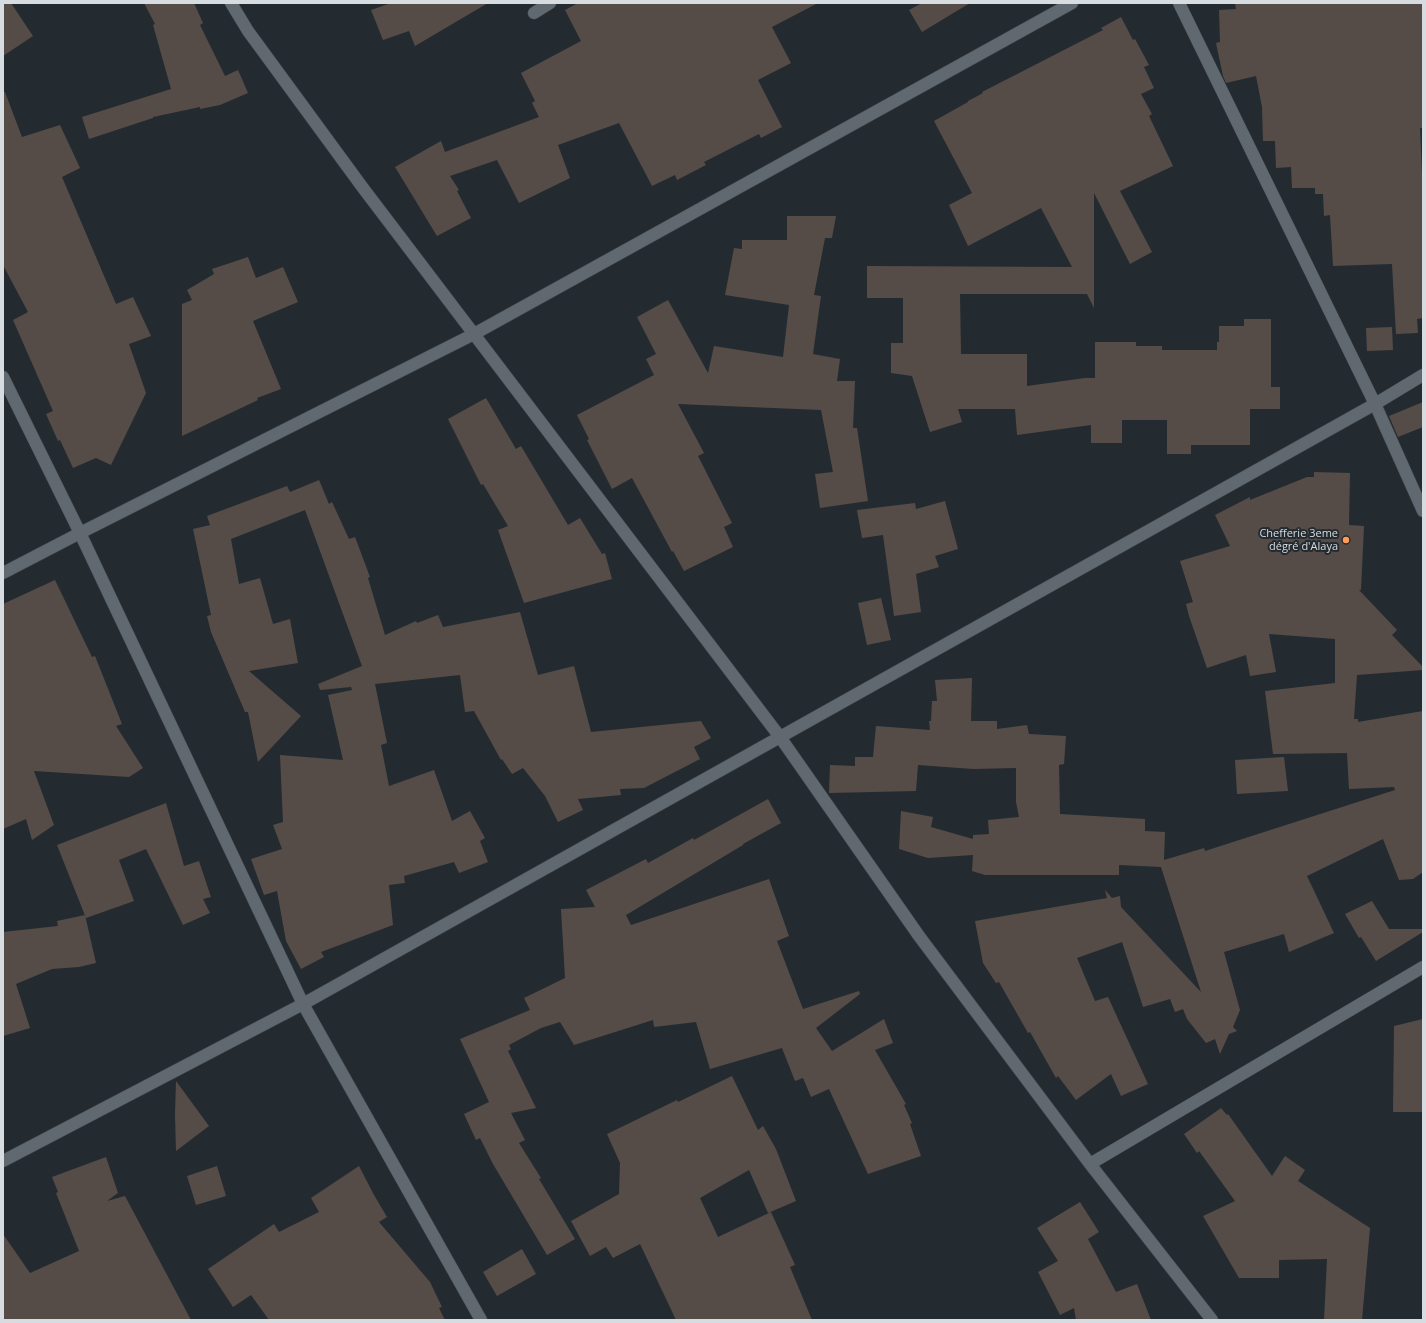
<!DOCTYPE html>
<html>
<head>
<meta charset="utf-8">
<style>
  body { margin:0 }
  #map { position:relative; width:1426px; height:1323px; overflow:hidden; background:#232b31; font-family:"Open Sans",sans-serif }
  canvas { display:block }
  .frame { position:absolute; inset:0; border:4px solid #d7dce0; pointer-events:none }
</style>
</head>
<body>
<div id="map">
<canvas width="1426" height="1323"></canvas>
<div class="frame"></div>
</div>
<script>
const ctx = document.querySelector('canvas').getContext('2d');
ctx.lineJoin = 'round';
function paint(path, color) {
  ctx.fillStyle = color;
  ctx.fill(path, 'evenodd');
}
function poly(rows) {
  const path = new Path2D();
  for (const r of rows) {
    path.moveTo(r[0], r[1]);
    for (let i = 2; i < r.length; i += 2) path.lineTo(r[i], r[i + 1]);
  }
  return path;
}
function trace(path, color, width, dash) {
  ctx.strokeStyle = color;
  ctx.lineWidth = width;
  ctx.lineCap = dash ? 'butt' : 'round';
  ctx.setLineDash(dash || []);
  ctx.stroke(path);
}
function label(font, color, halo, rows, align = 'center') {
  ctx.font = font + ' "Open Sans",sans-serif';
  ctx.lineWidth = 4;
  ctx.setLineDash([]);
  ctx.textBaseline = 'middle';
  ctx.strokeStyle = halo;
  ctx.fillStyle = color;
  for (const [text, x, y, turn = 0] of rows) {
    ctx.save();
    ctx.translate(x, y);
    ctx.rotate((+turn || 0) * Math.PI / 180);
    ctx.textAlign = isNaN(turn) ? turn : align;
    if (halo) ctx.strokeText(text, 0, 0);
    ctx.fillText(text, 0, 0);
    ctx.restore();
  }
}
const building = poly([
  [3,3,11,3,33,36,3,56],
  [144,3,194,3,203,23,200,25,225,76,238,70,248,93,220,105,200,109,200,107,153,117,153,118,89,139,82,117,171,89,153,25,155,24],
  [391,3,488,3,415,46,409,31,383,40,371,10],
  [578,3,818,3,772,27,791,63,758,80,782,127,761,138,759,134,704,162,706,165,677,180,675,175,652,186,619,123,558,145,570,178,519,203,497,160,450,176,459,190,457,191,471,218,437,236,395,167,441,141,445,152,539,117,532,103,535,101,521,73,581,41,565,10],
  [922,3,970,3,922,32,909,10],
  [1235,3,1423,3,1423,128,1420,128,1422,174,1423,174,1423,318,1417,319,1418,333,1396,334,1392,264,1333,266,1330,215,1324,216,1323,194,1315,194,1315,188,1292,188,1291,167,1276,168,1275,141,1263,141,1262,107,1256,76,1226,83,1223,76,1216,43,1220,42,1219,10,1236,9],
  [1121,17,1133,40,1135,39,1149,65,1144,67,1154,88,1141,94,1152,114,1149,116,1173,166,1120,191,1152,252,1130,264,1094,193,1094,308,1087,294,960,294,961,354,1027,354,1027,386,1085,378,1095,378,1095,342,1136,342,1136,346,1162,346,1162,350,1217,350,1217,342,1219,342,1219,326,1244,326,1244,319,1271,319,1271,387,1280,387,1280,409,1250,409,1250,445,1191,445,1191,454,1167,454,1167,420,1122,420,1122,443,1091,443,1091,425,1017,435,1015,409,958,409,962,422,930,432,912,376,891,373,891,343,903,343,903,298,867,298,867,266,1072,267,1041,208,968,246,949,205,972,193,934,121,968,102,968,101,983,93,982,92,1103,30,1101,28],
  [3,92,5,92,22,137,60,125,80,168,62,177,116,304,133,297,151,336,129,344,146,393,111,465,96,458,73,468,60,440,58,441,46,414,53,411,13,320,28,312,3,265],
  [787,216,836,216,832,238,825,238,814,295,821,296,813,354,840,359,837,381,855,381,853,428,857,428,868,501,820,508,815,474,833,472,821,410,678,404,704,453,698,456,732,523,724,527,733,547,684,571,673,551,672,552,632,478,612,489,587,440,589,439,577,415,654,375,646,359,656,354,637,317,668,300,708,373,714,346,783,357,789,305,725,295,734,248,742,249,742,240,787,240],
  [248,257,256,278,283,267,298,302,253,321,281,389,257,398,258,400,182,436,182,304,192,300,187,290,214,274,212,269],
  [1392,327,1393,350,1367,351,1366,328],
  [486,398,516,449,521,446,568,525,580,518,602,554,605,553,612,579,524,603,498,530,508,526,483,484,481,485,448,419],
  [1423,402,1423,427,1398,437,1389,416],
  [1314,472,1350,473,1349,525,1364,526,1361,590,1359,590,1397,630,1392,635,1423,667,1423,670,1357,675,1354,719,1358,719,1358,722,1423,711,1423,872,1413,879,1399,880,1383,839,1307,876,1334,933,1289,952,1284,934,1224,952,1240,1010,1233,1027,1237,1031,1229,1034,1220,1054,1215,1039,1206,1043,1187,1019,1183,1009,1175,1012,1170,999,1143,1007,1122,942,1077,958,1095,1001,1108,997,1148,1084,1121,1096,1111,1074,1076,1100,1058,1076,1056,1078,1030,1032,1028,1033,999,982,996,983,983,963,975,921,1107,898,1105,890,1112,898,1120,896,1121,907,1201,992,1161,867,1119,865,1119,875,985,875,972,871,973,855,928,858,899,849,901,811,933,817,931,827,973,839,973,835,989,834,988,820,1019,817,1016,802,1016,768,973,769,918,765,916,791,829,793,830,765,855,766,855,757,873,757,876,726,930,730,929,721,931,721,932,701,937,701,935,680,972,678,971,721,997,721,997,729,1027,725,1029,734,1066,736,1064,764,1059,765,1060,814,1145,819,1145,831,1165,832,1164,860,1204,848,1205,851,1395,790,1394,787,1349,789,1347,753,1273,754,1265,691,1335,683,1335,639,1269,634,1276,672,1250,676,1246,655,1207,668,1189,616,1186,604,1193,602,1180,561,1230,546,1215,515,1250,497,1250,500,1307,477,1314,477],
  [319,480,329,504,332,502,349,539,355,537,370,577,368,578,385,635,416,621,417,623,438,615,443,627,520,612,538,675,574,666,591,732,701,721,711,738,694,747,700,759,644,788,620,789,621,795,578,799,583,810,558,822,545,796,523,768,512,774,502,759,501,760,474,711,465,712,460,675,375,684,387,743,381,745,389,786,434,770,452,821,470,811,485,838,480,841,488,862,459,873,454,862,404,876,405,883,389,885,393,925,321,952,324,957,301,969,286,941,277,891,264,895,251,859,282,849,273,825,283,822,280,755,343,760,328,695,352,690,351,687,320,690,318,684,362,666,305,510,231,539,239,584,260,578,273,624,290,619,298,663,249,671,301,716,258,762,248,712,245,712,211,632,207,616,211,615,193,529,210,525,207,516,287,486,290,492],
  [945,501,958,549,935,556,939,567,916,574,921,612,894,616,883,535,862,538,857,510,915,503,916,509],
  [55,580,92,657,95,656,122,724,116,726,143,768,129,777,34,771,54,825,32,840,26,819,3,829,3,604],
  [881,598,891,640,867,645,858,603],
  [1284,757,1288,791,1237,794,1235,760],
  [768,799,781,823,743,844,743,845,626,915,631,925,769,879,789,936,777,941,803,1009,859,991,860,994,816,1028,832,1051,884,1019,893,1043,875,1050,906,1104,904,1105,912,1123,910,1124,921,1156,868,1174,829,1089,811,1097,803,1078,795,1081,782,1048,710,1069,696,1022,654,1027,653,1020,574,1045,560,1022,541,1028,509,1045,511,1049,508,1051,536,1108,511,1113,525,1140,519,1143,541,1178,539,1179,575,1239,547,1255,493,1164,480,1138,476,1140,464,1114,489,1102,460,1039,530,1010,524,998,565,978,561,909,595,907,586,890,646,859,648,863,693,838,694,840],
  [166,803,184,866,199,861,211,897,203,899,210,913,183,925,146,849,119,860,134,901,86,918,57,845],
  [1372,901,1389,929,1423,929,1423,932,1376,961,1361,937,1359,938,1345,914],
  [85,915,96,963,79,967,52,969,16,984,30,1028,3,1036,3,932,58,926,57,921],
  [1423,1019,1423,1112,1393,1112,1394,1026],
  [732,1076,758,1130,763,1126,776,1149,796,1201,768,1213,749,1170,700,1198,718,1237,771,1212,795,1265,790,1267,812,1320,676,1320,640,1244,613,1258,606,1247,590,1256,571,1221,619,1194,620,1163,607,1134,677,1100,678,1102],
  [176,1081,209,1126,176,1151,175,1115],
  [1221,1108,1227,1115,1228,1114,1272,1176,1285,1156,1305,1170,1298,1181,1370,1228,1362,1320,1324,1320,1327,1259,1279,1260,1279,1278,1239,1278,1203,1216,1235,1201,1199,1151,1197,1153,1184,1134],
  [106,1157,118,1193,107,1201,125,1196,191,1320,3,1320,3,1234,30,1273,79,1251,56,1193,58,1192,52,1177],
  [217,1166,226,1196,196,1205,187,1176],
  [359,1166,374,1195,387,1217,379,1222,430,1282,442,1307,439,1308,445,1320,269,1320,251,1295,233,1307,208,1269,274,1224,279,1232,319,1212,311,1198],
  [1080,1202,1099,1232,1088,1239,1116,1292,1137,1284,1151,1320,1076,1320,1074,1308,1060,1315,1038,1272,1058,1261,1037,1228],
  [522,1249,536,1274,497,1296,483,1272]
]);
const minor = poly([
  [231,3,248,31,363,188,780,737,919,936,1090,1164,1212,1320],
  [1179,3,1375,404,1423,511],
  [534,13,550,3],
  [3,377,80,533,303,1004,481,1320],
  [3,573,80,533,474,334,1072,3],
  [3,1161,303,1004,1375,404,1423,375],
  [1090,1164,1423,967]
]);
const markers = [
  [1346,540,4,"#fe9c58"]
];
const poiNames = [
  ["Chefferie 3eme",1338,534],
  ["dégré d'Alaya",1338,547]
];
paint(building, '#564c47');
trace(minor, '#41484d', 13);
trace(minor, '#606970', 12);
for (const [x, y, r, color] of markers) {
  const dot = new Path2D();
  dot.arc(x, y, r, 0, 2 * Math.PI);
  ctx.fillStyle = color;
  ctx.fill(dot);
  trace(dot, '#232b31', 1.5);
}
label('11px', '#d7dce0', '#232b31', poiNames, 'right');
</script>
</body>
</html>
